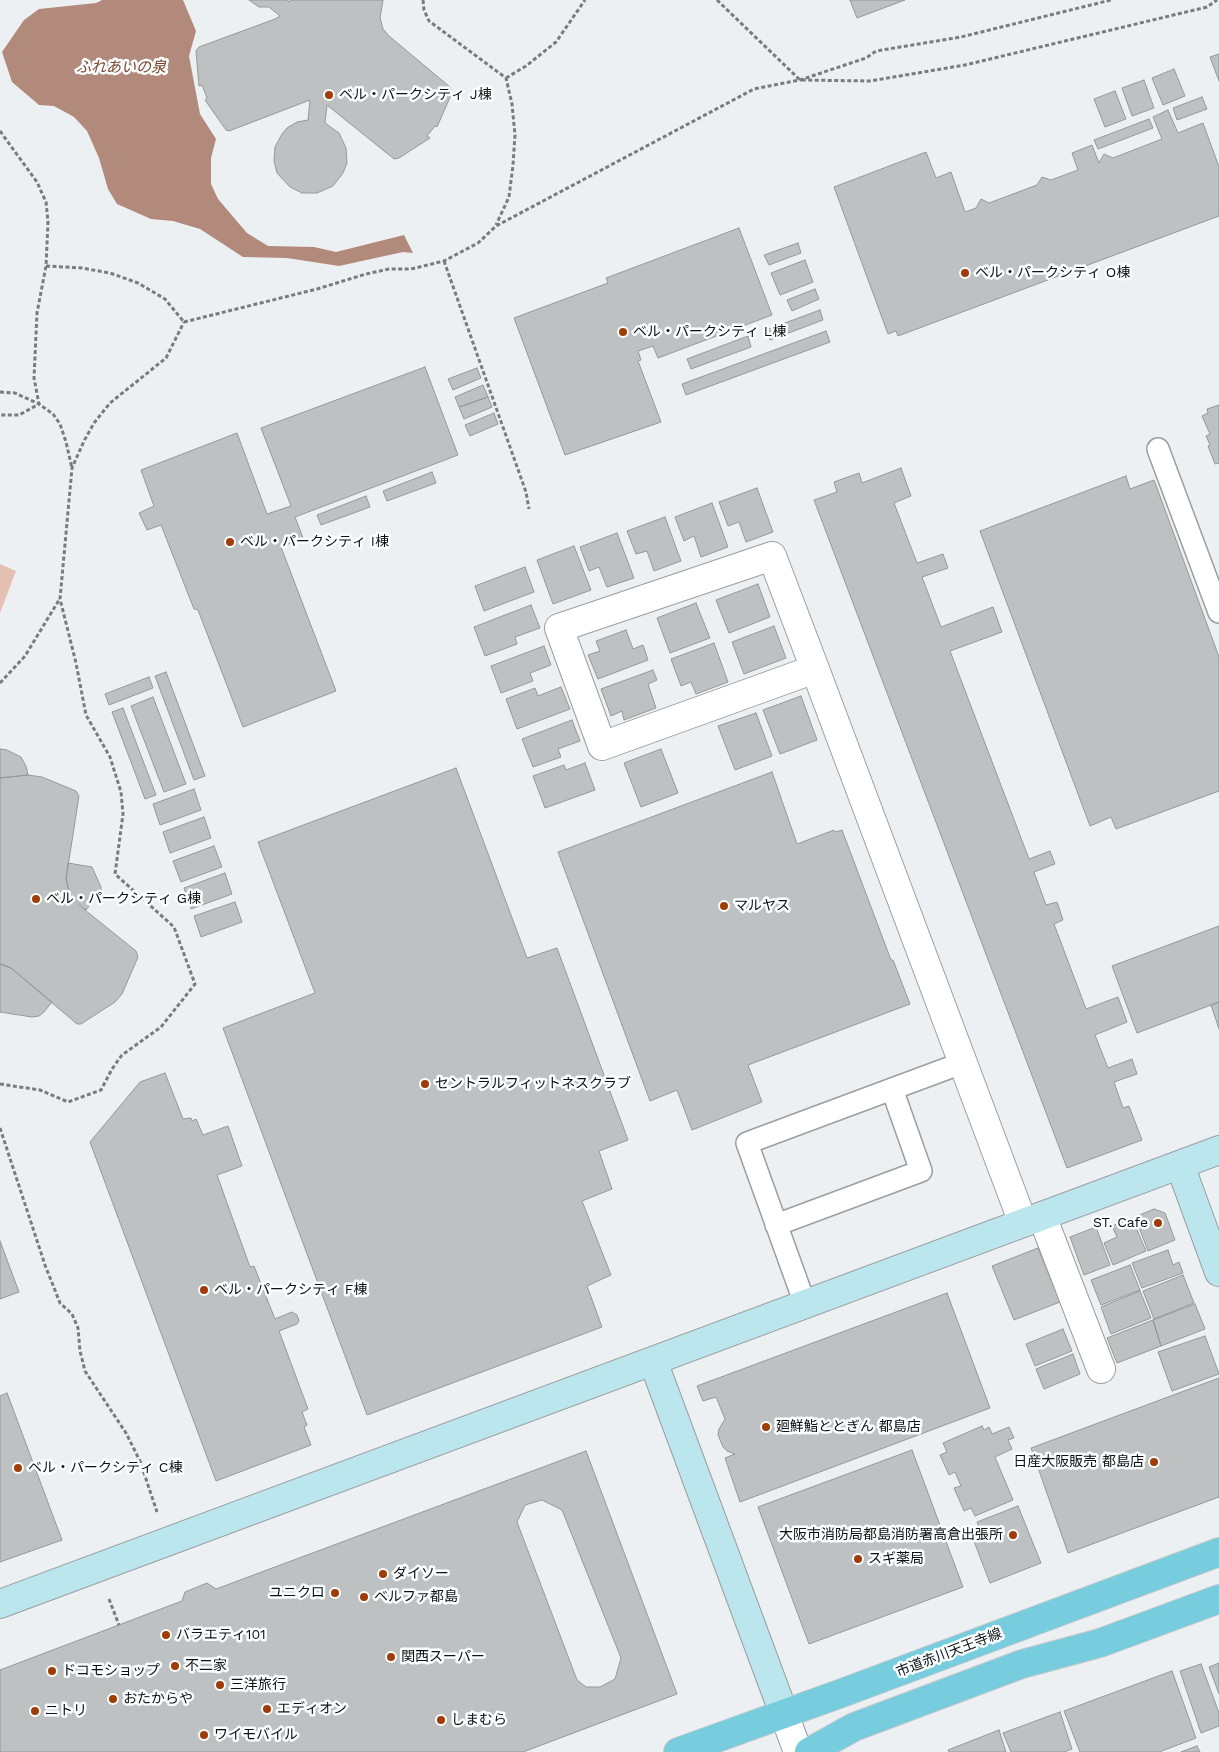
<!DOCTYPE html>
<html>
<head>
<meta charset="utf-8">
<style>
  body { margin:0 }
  canvas { display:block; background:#edf0f2 }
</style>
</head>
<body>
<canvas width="1219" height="1752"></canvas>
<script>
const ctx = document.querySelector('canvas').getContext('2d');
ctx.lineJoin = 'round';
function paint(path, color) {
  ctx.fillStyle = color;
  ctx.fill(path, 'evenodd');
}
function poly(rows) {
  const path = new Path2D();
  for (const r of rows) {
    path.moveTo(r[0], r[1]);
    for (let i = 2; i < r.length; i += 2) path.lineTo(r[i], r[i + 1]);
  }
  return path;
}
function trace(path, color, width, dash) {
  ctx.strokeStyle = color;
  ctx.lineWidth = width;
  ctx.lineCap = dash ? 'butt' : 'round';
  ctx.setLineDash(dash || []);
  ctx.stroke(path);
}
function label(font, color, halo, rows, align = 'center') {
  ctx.font = font + ' "Work Sans","Noto Sans JP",sans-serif';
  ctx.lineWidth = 5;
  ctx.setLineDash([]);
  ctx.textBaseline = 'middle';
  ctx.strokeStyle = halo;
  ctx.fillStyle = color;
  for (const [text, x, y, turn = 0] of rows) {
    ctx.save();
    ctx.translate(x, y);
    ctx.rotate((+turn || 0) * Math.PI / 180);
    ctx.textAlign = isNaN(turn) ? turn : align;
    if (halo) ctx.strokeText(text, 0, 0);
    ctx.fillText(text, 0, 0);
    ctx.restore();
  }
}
const green = poly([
  [0,564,16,571,0,613]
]);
const water = poly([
  [102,0,183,0,196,31,189,56,200,114,216,139,211,158,211,184,218,199,247,233,268,246,314,247,336,252,404,235,413,253,403,252,339,266,287,258,243,257,200,229,173,221,151,219,117,204,108,189,99,158,87,131,74,117,54,106,39,105,12,82,2,52,24,20,39,9,96,3]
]);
const building = poly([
  [249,0,287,0,289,2,290,0,383,0,380,18,383,29,389,36,450,87,452,93,437,127,435,126,427,136,430,138,399,158,394,159,327,105,325,123,339,133,346,148,347,163,343,173,333,186,317,193,302,193,290,187,277,173,274,161,275,147,282,134,287,128,297,122,308,120,310,100,229,131,226,130,205,100,207,98,202,85,199,86,196,51,199,47,275,19,280,16,269,7,259,7,249,0],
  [850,0,905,0,857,18,850,0],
  [1219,54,1219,81,1210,57,1219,54],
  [1174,69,1185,96,1163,105,1152,78,1174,69],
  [1144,80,1154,108,1132,116,1122,88,1144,80],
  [1115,91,1126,119,1105,127,1094,99,1115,91],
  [1202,97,1207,109,1177,120,1173,108,1202,97],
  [1168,110,1178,133,1203,123,1219,167,1219,216,898,336,896,331,888,334,834,187,926,152,936,178,951,172,965,212,976,208,981,199,989,203,1037,185,1042,177,1051,180,1078,170,1072,153,1092,145,1099,163,1104,154,1113,158,1162,139,1153,117,1168,110],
  [1149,119,1153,128,1098,149,1094,140,1149,119],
  [739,228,772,315,658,358,653,346,638,351,641,360,638,361,661,422,565,455,514,318,608,283,606,278,739,228],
  [798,243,801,253,769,265,764,255,798,243],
  [805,260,813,282,780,295,771,273,805,260],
  [815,289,819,299,792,311,787,300,815,289],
  [820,310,823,320,770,340,766,330,820,310],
  [826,331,830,342,686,395,682,384,826,331],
  [748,336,751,347,691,369,687,359,748,336],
  [425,367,458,455,295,517,303,538,281,547,336,691,243,727,198,610,194,609,161,525,147,530,139,513,154,506,141,470,237,433,267,514,291,506,261,428,425,367],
  [477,368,481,378,453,390,448,379,477,368],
  [483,385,488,397,459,407,455,397,483,385],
  [488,397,492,407,464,419,459,407,488,397],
  [1219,405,1219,463,1215,464,1208,446,1210,445,1206,436,1210,434,1202,416,1208,413,1207,409,1219,405],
  [494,413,498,424,470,436,465,425,494,413],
  [901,468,911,496,894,503,917,563,943,554,948,568,922,577,941,627,993,607,1002,632,950,651,1029,859,1050,851,1055,864,1034,872,1046,905,1057,902,1063,920,1054,924,1086,1009,1118,997,1127,1022,1095,1035,1108,1068,1132,1059,1137,1074,1114,1082,1123,1108,1129,1106,1142,1140,1067,1168,814,500,837,492,834,482,859,473,862,483,901,468],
  [432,472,436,483,387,501,383,491,432,472],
  [1126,476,1130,489,1154,480,1219,657,1219,791,1116,829,1111,817,1090,826,980,531,1126,476],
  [757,488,773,532,746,542,739,522,728,526,719,502,757,488],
  [366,496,370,507,321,525,317,515,366,496],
  [712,503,728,547,701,557,694,536,684,541,675,517,712,503],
  [665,517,681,561,654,571,647,551,636,554,627,531,665,517],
  [617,533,634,578,607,587,599,567,589,571,580,547,617,533],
  [574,546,591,590,553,604,537,560,574,546],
  [525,567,534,592,484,611,475,586,525,567],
  [758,584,770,617,729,633,716,600,758,584],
  [696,603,710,638,670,653,657,618,696,603],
  [531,605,540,628,515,637,517,644,485,656,474,627,531,605],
  [774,626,786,658,744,674,732,642,774,626],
  [626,630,633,649,643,645,648,660,598,679,588,655,600,651,596,641,626,630],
  [714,643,728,682,696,694,691,682,681,686,671,659,714,643],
  [544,646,551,665,530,673,533,681,501,693,491,666,544,646],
  [653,670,657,680,648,684,656,708,624,720,622,711,611,716,601,689,653,670],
  [166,672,205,776,194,780,155,676,166,672],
  [149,677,153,688,109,705,105,694,149,677],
  [561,687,570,709,517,729,506,699,535,688,538,696,561,687],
  [801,696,817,740,780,754,763,710,801,696],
  [153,697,186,784,164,792,131,706,153,697],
  [123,708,156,795,145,799,112,712,123,708],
  [756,713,772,756,735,770,718,726,756,713],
  [572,720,580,741,558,749,561,757,533,767,522,739,572,720],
  [0,749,7,750,21,757,26,766,28,775,0,778,0,749],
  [661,749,678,793,641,807,624,763,661,749],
  [585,763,595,790,545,808,533,776,564,765,566,770,585,763],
  [456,768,527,958,557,948,628,1140,599,1151,612,1189,582,1201,611,1275,587,1286,602,1327,367,1415,223,1028,315,993,258,842,456,768],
  [772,772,797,844,834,830,835,832,842,830,891,960,893,960,910,1004,748,1065,762,1102,692,1130,677,1090,650,1101,558,852,772,772],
  [28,775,42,777,76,791,79,796,66,879,70,895,75,902,136,951,138,957,122,994,115,1002,81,1024,77,1024,11,968,0,964,0,778,28,775],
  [194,789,201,810,160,825,153,804,194,789],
  [204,817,211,838,170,853,163,832,204,817],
  [214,846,222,867,181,882,173,861,214,846],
  [68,863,92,867,101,887,101,891,86,910,70,895,66,879,68,863],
  [225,873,232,894,191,909,184,888,225,873],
  [235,902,242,922,201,937,194,916,235,902],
  [1219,926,1219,1002,1137,1033,1112,966,1219,926],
  [0,964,11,968,52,1002,44,1012,39,1016,32,1017,0,1012,0,964],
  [1219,1002,1219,1029,1211,1005,1219,1002],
  [165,1073,183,1119,191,1118,192,1121,196,1119,203,1135,228,1126,242,1166,217,1175,250,1267,254,1266,275,1319,292,1312,297,1315,299,1321,297,1324,279,1331,308,1409,302,1412,307,1425,304,1427,311,1445,216,1481,90,1142,140,1082,165,1073],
  [1154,1209,1165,1213,1175,1240,1148,1251,1135,1217,1154,1209],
  [1132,1218,1146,1251,1113,1265,1104,1243,1117,1237,1112,1226,1132,1218],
  [1096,1227,1110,1265,1084,1275,1070,1237,1096,1227],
  [0,1241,19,1292,0,1299,0,1241],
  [1038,1248,1060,1302,1014,1320,992,1266,1038,1248],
  [1168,1250,1173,1265,1179,1262,1183,1273,1142,1288,1132,1263,1168,1250],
  [1130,1265,1140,1290,1101,1305,1091,1280,1130,1265],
  [1183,1275,1194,1303,1154,1319,1143,1291,1183,1275],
  [1140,1291,1151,1318,1111,1334,1101,1307,1140,1291],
  [947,1293,990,1408,740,1502,725,1458,735,1454,727,1451,723,1447,718,1435,719,1429,725,1419,716,1397,703,1401,697,1386,947,1293],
  [1195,1304,1205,1329,1161,1346,1153,1320,1195,1304],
  [1153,1320,1161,1346,1117,1363,1107,1338,1153,1320],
  [1063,1329,1072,1351,1035,1366,1026,1344,1063,1329],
  [1205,1336,1219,1374,1172,1391,1158,1352,1205,1336],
  [1073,1354,1080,1374,1044,1389,1036,1369,1073,1354],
  [1219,1378,1219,1497,1068,1553,1031,1448,1219,1378],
  [7,1393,62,1540,0,1562,0,1396,7,1393],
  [982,1426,984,1430,989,1427,992,1434,1009,1427,1014,1438,1008,1440,1012,1449,995,1457,1013,1500,975,1516,971,1508,964,1511,954,1488,961,1486,955,1472,949,1475,940,1455,947,1452,943,1443,982,1426],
  [912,1450,963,1587,809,1644,758,1507,912,1450],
  [586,1451,677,1694,523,1752,0,1752,0,1670,182,1601,185,1592,207,1583,216,1589,586,1451],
  [542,1500,562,1510,621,1658,615,1679,600,1687,586,1687,577,1680,517,1522,525,1505,542,1500],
  [1018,1506,1041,1563,990,1583,970,1531,979,1527,977,1522,1018,1506],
  [1219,1663,1219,1694,1209,1667,1219,1663],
  [1201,1664,1219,1713,1219,1726,1201,1733,1180,1671,1201,1664],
  [1172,1671,1196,1738,1159,1752,1080,1752,1064,1711,1172,1671],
  [1060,1712,1072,1749,1064,1752,1011,1752,1003,1733,1060,1712],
  [999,1730,1006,1752,949,1752,948,1750,999,1730],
  [1197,1746,1200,1752,1181,1752,1197,1746]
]);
const path = poly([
  [423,0,424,10,429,21,506,78,512,104,515,135,513,165,509,197,496,225],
  [717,0,800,80,870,81,965,65,1207,7,1217,0],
  [506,78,526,66,556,42,585,0],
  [0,131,37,182,46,202,48,222,46,266,37,313,34,378,39,404,19,415,0,415],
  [444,261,526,492,529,509],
  [46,266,82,268,110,273,138,283,165,299,184,322],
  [184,322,317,289,366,274,389,269,411,269,444,261,478,243,496,226,754,89,800,80,866,58,876,51,961,37,1111,0],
  [0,392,15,393,39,404,53,414,60,424,66,442,72,468],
  [0,683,25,656,59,600],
  [0,1084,40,1090,68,1102,101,1090,112,1069,122,1055,161,1027,195,984,174,927,115,874,123,814,121,792,110,757,86,715,76,663,60,599,72,468,84,441,94,423,110,403,166,358,184,322],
  [0,1128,45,1265,60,1303,72,1314,78,1328,80,1351,85,1371,126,1433,140,1461,157,1512],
  [109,1599,119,1625]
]);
const lane = poly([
  [1158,449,1219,612],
  [776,1225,921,1171,892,1089],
  [805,1304,747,1143,962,1063]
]);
const street = poly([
  [815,669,602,746,559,628,772,556,815,669,1023,1223],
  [1042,1216,1101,1369],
  [784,1714,798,1752]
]);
const secondary = poly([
  [1180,1165,1219,1272],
  [653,1361,784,1714],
  [0,1604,1219,1150]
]);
const primary = poly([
  [678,1752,842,1693,1219,1552],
  [809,1752,854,1727,1022,1664,1100,1643,1219,1599]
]);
const markers = [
  [329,95,5,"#a03c05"],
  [965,273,5,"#a03c05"],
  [623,332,5,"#a03c05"],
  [230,542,5,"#a03c05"],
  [36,899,5,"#a03c05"],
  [724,906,5,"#a03c05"],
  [425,1084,5,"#a03c05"],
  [1158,1223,5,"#a03c05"],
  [204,1290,5,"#a03c05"],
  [766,1427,5,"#a03c05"],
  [1154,1462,5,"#a03c05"],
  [18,1468,5,"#a03c05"],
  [1013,1535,5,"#a03c05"],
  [858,1559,5,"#a03c05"],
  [383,1574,5,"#a03c05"],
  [335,1593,5,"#a03c05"],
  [364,1597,5,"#a03c05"],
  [166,1635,5,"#a03c05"],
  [391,1657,5,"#a03c05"],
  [175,1666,5,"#a03c05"],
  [52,1671,5,"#a03c05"],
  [220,1685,5,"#a03c05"],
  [113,1699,5,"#a03c05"],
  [267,1709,5,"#a03c05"],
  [35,1711,5,"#a03c05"],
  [441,1720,5,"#a03c05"],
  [204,1735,5,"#a03c05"]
];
const poiNames = [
  ["ベル・パークシティ J棟",339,95],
  ["ベル・パークシティ O棟",975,273],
  ["ベル・パークシティ L棟",633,332],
  ["ベル・パークシティ I棟",240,542],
  ["ベル・パークシティ G棟",46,899],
  ["マルヤス",734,906],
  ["セントラルフィットネスクラブ",435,1084],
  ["ST. Cafe",1148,1223,"right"],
  ["ベル・パークシティ F棟",214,1290],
  ["廻鮮鮨ととぎん 都島店",776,1427],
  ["日産大阪販売 都島店",1144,1462,"right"],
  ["ベル・パークシティ C棟",28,1468],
  ["大阪市消防局都島消防署高倉出張所",1003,1535,"right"],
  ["スギ薬局",868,1559],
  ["ダイソー",393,1574],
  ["ユニクロ",325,1593,"right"],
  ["ベルファ都島",374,1597],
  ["バラエティ101",176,1635],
  ["関西スーパー",401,1657],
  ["不二家",185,1666],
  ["ドコモショップ",62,1671],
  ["三洋旅行",230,1685],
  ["おたからや",123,1699],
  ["エディオン",277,1709],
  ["ニトリ",45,1711],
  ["しまむら",451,1720],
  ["ワイモバイル",214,1735]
];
const streetNames = [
  ["市道赤川天王寺線",949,1653,-21]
];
const waterNames = [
  ["ふれあいの泉",121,68]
];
paint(green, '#e4c0b2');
paint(water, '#b28a7b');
paint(building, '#bec1c2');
trace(building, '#949899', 1);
trace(lane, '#9b9e9f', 24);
trace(street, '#9b9e9f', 30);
trace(secondary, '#9b9e9f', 30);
trace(primary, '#cacaca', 30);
trace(path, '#797c7d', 3, [4, 2.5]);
trace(lane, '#fff', 21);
trace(street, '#fff', 28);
trace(secondary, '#bbe6ee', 28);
trace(primary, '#77cdde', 28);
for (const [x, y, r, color] of markers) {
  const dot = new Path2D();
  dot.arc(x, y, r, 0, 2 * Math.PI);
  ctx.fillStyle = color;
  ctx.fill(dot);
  trace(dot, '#fafeff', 2);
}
label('14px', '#0e1010', '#fafeff', poiNames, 'left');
label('14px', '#0e1010', '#fafeff', streetNames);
label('italic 15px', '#7a432d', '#fafeff', waterNames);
</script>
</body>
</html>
